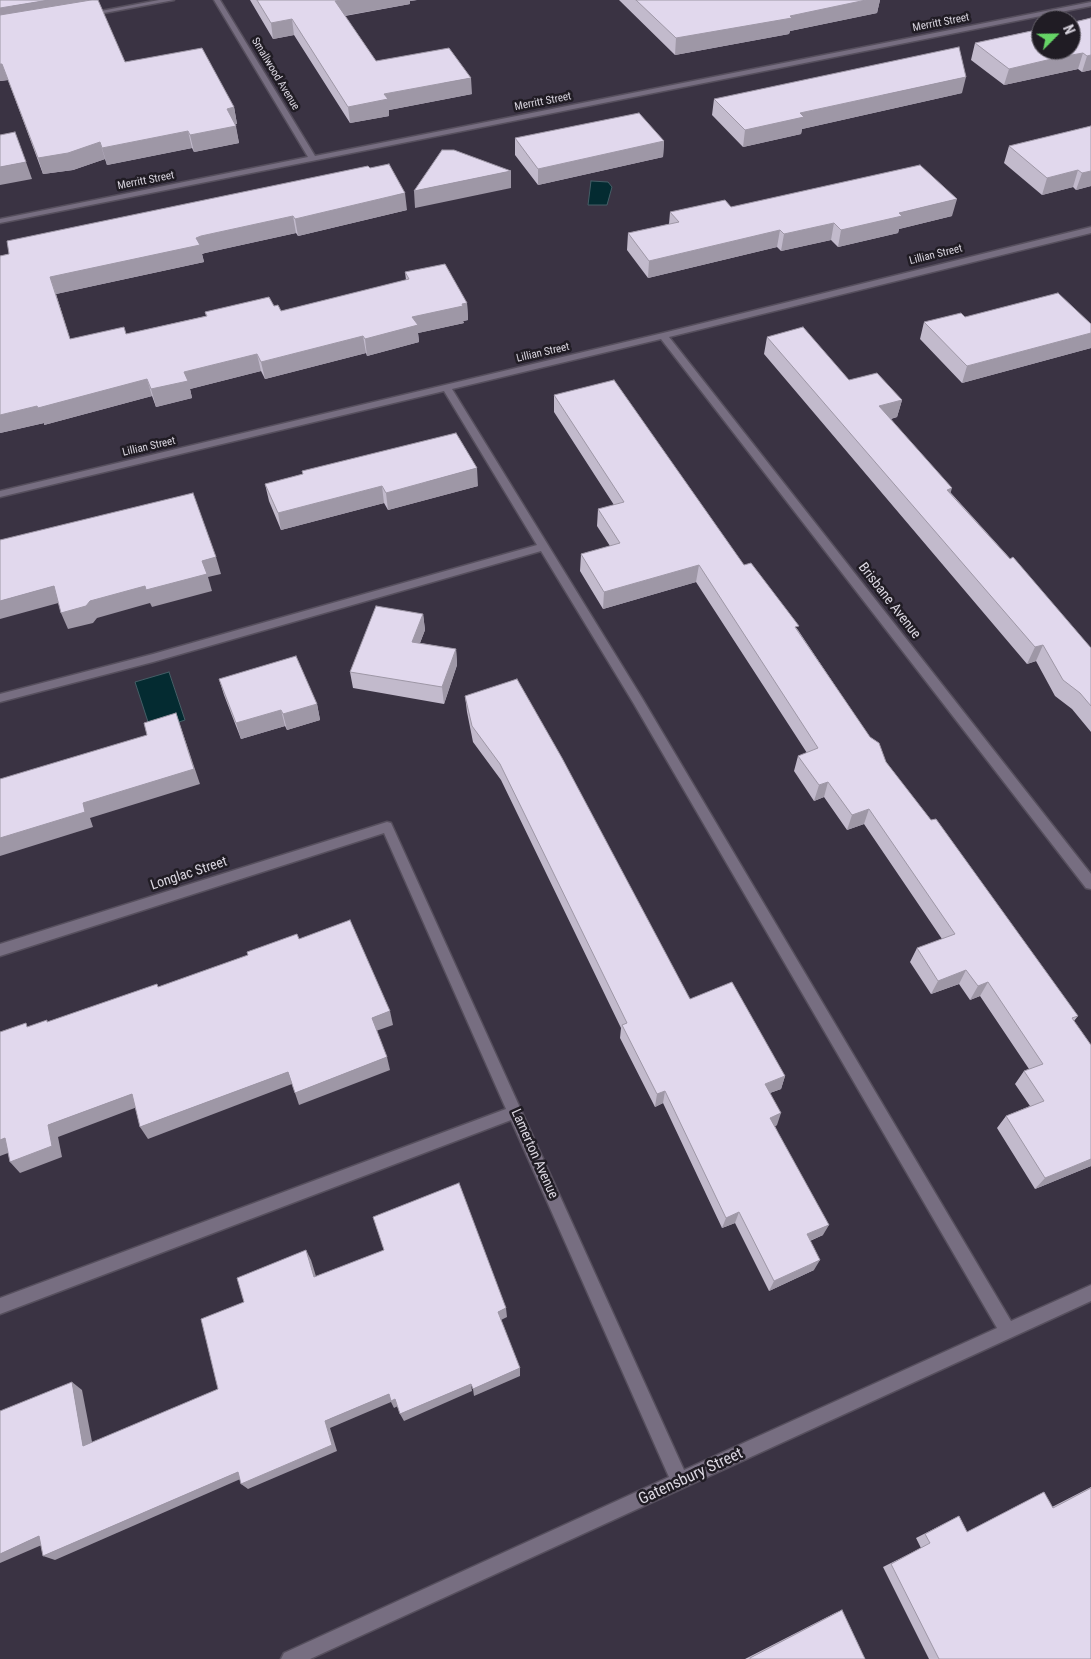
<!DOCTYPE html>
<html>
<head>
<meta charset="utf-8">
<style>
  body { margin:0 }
  #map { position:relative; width:1091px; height:1659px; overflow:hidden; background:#3a3343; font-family:"Roboto Condensed",sans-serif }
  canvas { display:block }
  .north { position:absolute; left:1031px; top:10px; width:50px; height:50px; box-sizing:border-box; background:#201c24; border:1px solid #6a666f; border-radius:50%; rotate:67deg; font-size:14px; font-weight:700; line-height:20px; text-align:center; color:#dad6e0 }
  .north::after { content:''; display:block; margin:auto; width:18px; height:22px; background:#66d466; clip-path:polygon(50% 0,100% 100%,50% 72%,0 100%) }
</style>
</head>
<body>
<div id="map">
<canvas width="1091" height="1659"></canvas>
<div class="north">N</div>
</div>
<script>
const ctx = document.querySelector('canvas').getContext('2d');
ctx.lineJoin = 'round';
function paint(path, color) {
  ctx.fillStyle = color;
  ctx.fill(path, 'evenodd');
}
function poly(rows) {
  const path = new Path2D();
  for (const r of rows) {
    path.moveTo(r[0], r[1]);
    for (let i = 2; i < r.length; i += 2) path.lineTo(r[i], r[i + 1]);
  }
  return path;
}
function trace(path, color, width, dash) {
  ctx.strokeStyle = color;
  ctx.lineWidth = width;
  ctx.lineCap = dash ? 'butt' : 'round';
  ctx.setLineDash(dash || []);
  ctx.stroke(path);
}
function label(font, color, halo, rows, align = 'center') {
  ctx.font = font + ' "Roboto Condensed",sans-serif';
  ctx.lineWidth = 5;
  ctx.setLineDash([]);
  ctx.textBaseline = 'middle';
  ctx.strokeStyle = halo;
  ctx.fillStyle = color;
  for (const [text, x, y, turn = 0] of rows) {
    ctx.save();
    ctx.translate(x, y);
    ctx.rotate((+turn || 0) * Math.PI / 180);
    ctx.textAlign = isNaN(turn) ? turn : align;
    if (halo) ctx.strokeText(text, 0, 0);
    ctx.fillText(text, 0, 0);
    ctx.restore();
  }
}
const water = poly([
  [591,181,608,182,612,187,607,205,588,205,591,181],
  [169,672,185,720,151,731,135,682,169,672]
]);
const minor = poly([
  [159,0,174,0,88,16,85,14,159,0],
  [214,0,220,0,315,156,1091,2,1091,6,0,223,0,219,308,157,214,0],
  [1091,227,1091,233,669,337,1091,874,1091,889,1086,888,661,339,452,389,642,698,1011,1321,1091,1285,1091,1301,310,1659,281,1659,284,1653,669,1477,511,1120,0,1314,0,1298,506,1109,384,833,0,956,0,944,387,822,391,823,684,1470,997,1328,634,704,541,551,153,662,0,702,0,694,153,654,537,545,444,391,0,497,0,491,663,333,1091,227]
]);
const wall = poly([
  [0,0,125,62,234,107,237,124,235,124,239,143,194,152,192,148,107,165,105,159,73,170,43,174,8,80,0,81],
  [250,0,417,0,410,1,410,4,345,16,376,61,472,94,389,110,389,116,350,123,294,35,273,39],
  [619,0,880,0,877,13,790,31,789,34,675,55],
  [1091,18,1091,70,1082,72,1078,69,1055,74,1004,85,971,60,975,43],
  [962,93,802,129,801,134,743,147,712,115,714,99],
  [1091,126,1091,186,1076,190,1073,187,1042,195,1004,163,1009,146],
  [515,138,664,141,663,157,538,185,515,155],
  [368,166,407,210,298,236,296,233,205,253,202,254,204,262,56,294,70,339,126,334,206,316,205,312,274,306,281,311,406,280,405,272,467,303,468,320,463,321,464,323,418,333,419,342,367,356,366,353,265,379,261,371,190,389,192,398,156,407,152,396,44,425,44,423,0,433,0,256],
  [731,207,952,216,899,229,898,233,838,247,831,240,781,251,777,247,648,278,627,250,628,233,669,224,670,212],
  [924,322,1091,333,1091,348,962,383,920,339],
  [767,337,849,380,902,400,897,417,891,419,951,493,1091,648,1091,732,1072,709,1055,696,1036,661,1027,664,764,354],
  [554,395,744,565,798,630,886,762,1078,1016,1074,1021,1091,1166,1035,1189,997,1128,1006,1116,1030,1106,1015,1084,1024,1071,1029,1069,980,996,970,1000,959,984,931,994,910,962,917,948,942,939,864,824,847,830,824,797,814,801,794,771,798,756,807,753,696,582,603,609,580,571,581,554,610,546,597,526,598,509,614,505,554,412],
  [302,471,478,486,388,510,384,503,281,530,269,501,265,484,303,474],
  [423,614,425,630,420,643,456,649,457,665,444,704,353,688,350,672],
  [219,679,317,704,320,720,287,730,285,726,241,739,224,695],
  [465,696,690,999,785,1076,781,1089,770,1093,777,1125,775,1126,823,1235,810,1241,814,1270,769,1291,735,1223,722,1228,663,1103,655,1107,620,1038,621,1028,501,780,473,742,467,712],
  [1091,1487,1091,1659,929,1659,883,1567,921,1548,916,1538,959,1516,967,1532,1044,1492,1052,1507],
  [842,1610,865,1659,745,1659,835,1613]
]);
const shadedWall = poly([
  [49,0,96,0,0,25,0,8],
  [341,0,417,0,410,1,410,4,337,17,335,1],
  [866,0,880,0,877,13,790,31,789,34,675,55,676,38],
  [292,19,294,35,273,39,271,23],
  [1083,53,1078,69,1055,74,1004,85,1009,69,1060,57],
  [1091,55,1091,70,1082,72,1087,56],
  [0,64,2,64,8,80,0,81],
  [966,77,962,93,802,129,801,134,743,147,745,130,800,113],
  [471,78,472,94,389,110,389,116,350,123,348,107,384,94],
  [234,107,237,124,230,125,227,109],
  [236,126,239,143,194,152,190,135],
  [188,131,192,148,107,165,102,148],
  [664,141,663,157,538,185,538,169],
  [100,142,105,159,73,170,43,174,38,158],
  [26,162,32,179,0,185,0,167],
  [1078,170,1073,187,1042,195,1047,178],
  [511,171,511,188,415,208,414,191],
  [1091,171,1091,186,1076,190,1082,173],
  [405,193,407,210,298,236,295,219],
  [957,199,952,216,899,229,898,233,838,247,841,230,899,213],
  [293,216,296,233,205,253,202,254,204,262,56,294,50,277,196,238,201,236],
  [834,223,831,240,781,251,784,234],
  [780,230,777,247,648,278,649,261],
  [467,303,468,320,463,321,464,323,418,333,419,342,367,356,365,339,412,317],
  [1091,333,1091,348,962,383,967,366],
  [363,336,366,353,265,379,261,362],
  [257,354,261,371,190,389,192,398,156,407,151,389,184,372],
  [147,379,152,396,44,425,44,423,0,433,0,415],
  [902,400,897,417,875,423,879,406],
  [477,468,478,486,388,510,386,493],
  [382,486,384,503,281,530,278,513],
  [952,488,947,505,947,490],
  [216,557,221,574,208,577,212,591,152,607,150,603,97,618,93,623,68,629,61,613,90,601,202,561],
  [699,565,696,582,603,609,604,592],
  [54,586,62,602,0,619,0,601],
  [423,614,425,630,414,658,412,642],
  [1043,645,1036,661,1027,664,1035,647],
  [456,649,457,665,444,704,442,687],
  [317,704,320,720,287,730,283,714],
  [281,710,285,726,241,739,236,723],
  [176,713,200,784,90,818,93,827,0,856,0,838,83,803],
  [828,782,824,797,814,801,819,785],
  [869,809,864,824,847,830,852,815],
  [966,970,959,984,931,994,938,981],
  [988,982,980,996,970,1000,978,986],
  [390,1011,393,1025,376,1031,372,1018],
  [387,1057,390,1070,299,1105,295,1093],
  [288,1072,292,1084,148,1139,140,1127],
  [785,1076,781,1089,761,1096,765,1084],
  [665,1091,663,1103,655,1107,657,1094],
  [132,1094,140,1106,58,1137,62,1157,20,1173,10,1162,48,1125],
  [781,1113,777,1125,766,1129,770,1118],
  [5,1138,16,1150,0,1156,0,1140],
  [1091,1159,1091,1166,1035,1189,1045,1178],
  [739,1212,735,1223,722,1228,726,1218],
  [829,1225,823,1235,802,1244,807,1234],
  [306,1250,311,1260,319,1286,314,1277],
  [820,1260,814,1270,769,1291,774,1281],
  [506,1308,507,1317,499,1321,498,1312],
  [520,1368,520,1376,474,1396,473,1389],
  [72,1382,82,1390,94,1452,83,1446],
  [471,1384,472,1391,404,1421,400,1414],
  [389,1394,395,1399,398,1406,394,1408,391,1402,330,1428,337,1451,248,1489,241,1484,325,1421],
  [238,1472,245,1477,55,1560,43,1556],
  [39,1536,51,1541,0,1563,0,1554]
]);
const building = poly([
  [0,0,49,0,0,8,0,0],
  [91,0,98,0,125,62,202,48,234,107,227,109,236,126,190,135,188,131,102,148,100,142,68,153,38,158,2,64,0,64,0,15,91,0],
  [257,0,341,0,335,1,376,61,449,48,471,78,384,94,388,99,348,107,292,19,271,23,257,0],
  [636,0,866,0,790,16,792,18,676,38,636,0],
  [1091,18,1091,55,1087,56,1083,53,1060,57,1009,69,975,43,1041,29,1041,50,1071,50,1071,23,1091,18],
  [959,47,966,77,800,113,804,117,745,130,714,99,959,47],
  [639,113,664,141,538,169,515,138,639,113],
  [1091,126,1091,171,1082,173,1078,170,1047,178,1009,146,1091,126],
  [15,132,26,162,0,167,0,135,15,132],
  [442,150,454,150,511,171,414,191,442,150],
  [389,164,405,193,295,219,293,216,201,236,196,238,200,245,50,277,70,339,124,327,126,334,207,316,205,312,269,297,274,306,278,305,281,311,409,279,405,272,445,264,467,303,462,304,463,306,412,317,418,325,365,339,363,336,261,362,257,354,184,372,188,381,151,389,147,379,38,408,37,406,0,415,0,256,9,254,7,241,368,166,370,168,389,164],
  [920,165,957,199,899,213,902,216,841,230,834,223,784,234,780,230,649,261,628,233,679,222,670,212,725,200,731,207,920,165],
  [1058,293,1091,324,1091,333,967,366,924,322,961,313,965,317,1058,293],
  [803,327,849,380,877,373,902,400,879,406,952,488,947,490,1010,559,1013,557,1091,648,1091,706,1080,693,1063,680,1043,645,1035,647,767,337,803,327],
  [614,380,744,565,751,563,799,626,795,627,870,737,879,743,886,762,931,820,936,819,1078,1016,1072,1018,1091,1045,1091,1159,1045,1178,1006,1116,1044,1101,1024,1071,1043,1064,988,982,978,986,966,970,938,981,917,948,955,934,869,809,852,815,828,782,819,785,798,756,818,748,699,565,604,592,581,554,620,543,598,509,624,502,554,395,614,380],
  [456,433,477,468,386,493,382,486,278,513,265,484,303,474,302,471,456,433],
  [193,493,216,557,202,561,207,574,146,590,145,586,90,601,86,606,61,613,54,586,0,601,0,540,193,493],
  [376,606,423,614,412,642,456,649,442,687,350,672,376,606],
  [296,656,317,704,283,714,281,710,236,723,219,679,296,656],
  [517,679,562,758,690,999,732,982,785,1076,765,1084,781,1113,770,1118,829,1225,807,1234,820,1260,774,1281,739,1212,726,1218,665,1091,657,1094,622,1025,627,1023,500,764,472,726,465,696,517,679],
  [176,713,194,769,83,803,85,812,0,838,0,779,147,735,144,723,176,713],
  [350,920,390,1011,372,1018,387,1057,295,1093,288,1072,140,1127,132,1094,48,1125,52,1146,10,1162,5,1138,0,1140,0,1032,26,1023,27,1027,47,1020,47,1022,157,984,158,987,248,955,247,952,297,934,299,939,350,920],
  [459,1183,506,1308,498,1312,520,1368,473,1389,471,1384,400,1414,395,1399,391,1401,389,1394,325,1421,332,1445,241,1484,238,1472,43,1556,39,1536,0,1554,0,1411,72,1382,83,1446,218,1389,201,1319,244,1302,237,1278,306,1250,314,1277,384,1250,373,1217,459,1183],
  [1091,1488,1091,1659,939,1659,891,1564,930,1543,925,1534,959,1516,967,1532,1044,1492,1053,1508,1091,1488],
  [842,1610,865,1659,750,1659,750,1658,842,1610]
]);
const farStreetnames = [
  ["Merritt Street",941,23,-11],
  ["Smallwood Avenue",275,74,59],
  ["Merritt Street",543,102,-11],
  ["Merritt Street",146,181,-11],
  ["Lillian Street",936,255,-14],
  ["Lillian Street",543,353,-13],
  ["Lillian Street",149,447,-13]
];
const streetNames = [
  ["Brisbane Avenue",889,601,52],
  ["Longlac Street",189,874,-18],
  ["Lamerton Avenue",534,1154,66]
];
const nearStreetnames = [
  ["Gatensbury Street",691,1477,-25]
];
paint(water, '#042b31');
trace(water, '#445e66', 1);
trace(minor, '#564f5d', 3);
paint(minor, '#776e81');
paint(wall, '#c2bacc');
paint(shadedWall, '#9e97a6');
paint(building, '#e1d8ed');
trace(building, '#9e97a6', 1);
label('11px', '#dad6e0', '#201c24', farStreetnames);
label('14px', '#dad6e0', '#201c24', streetNames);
label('16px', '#dad6e0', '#201c24', nearStreetnames);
</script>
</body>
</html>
